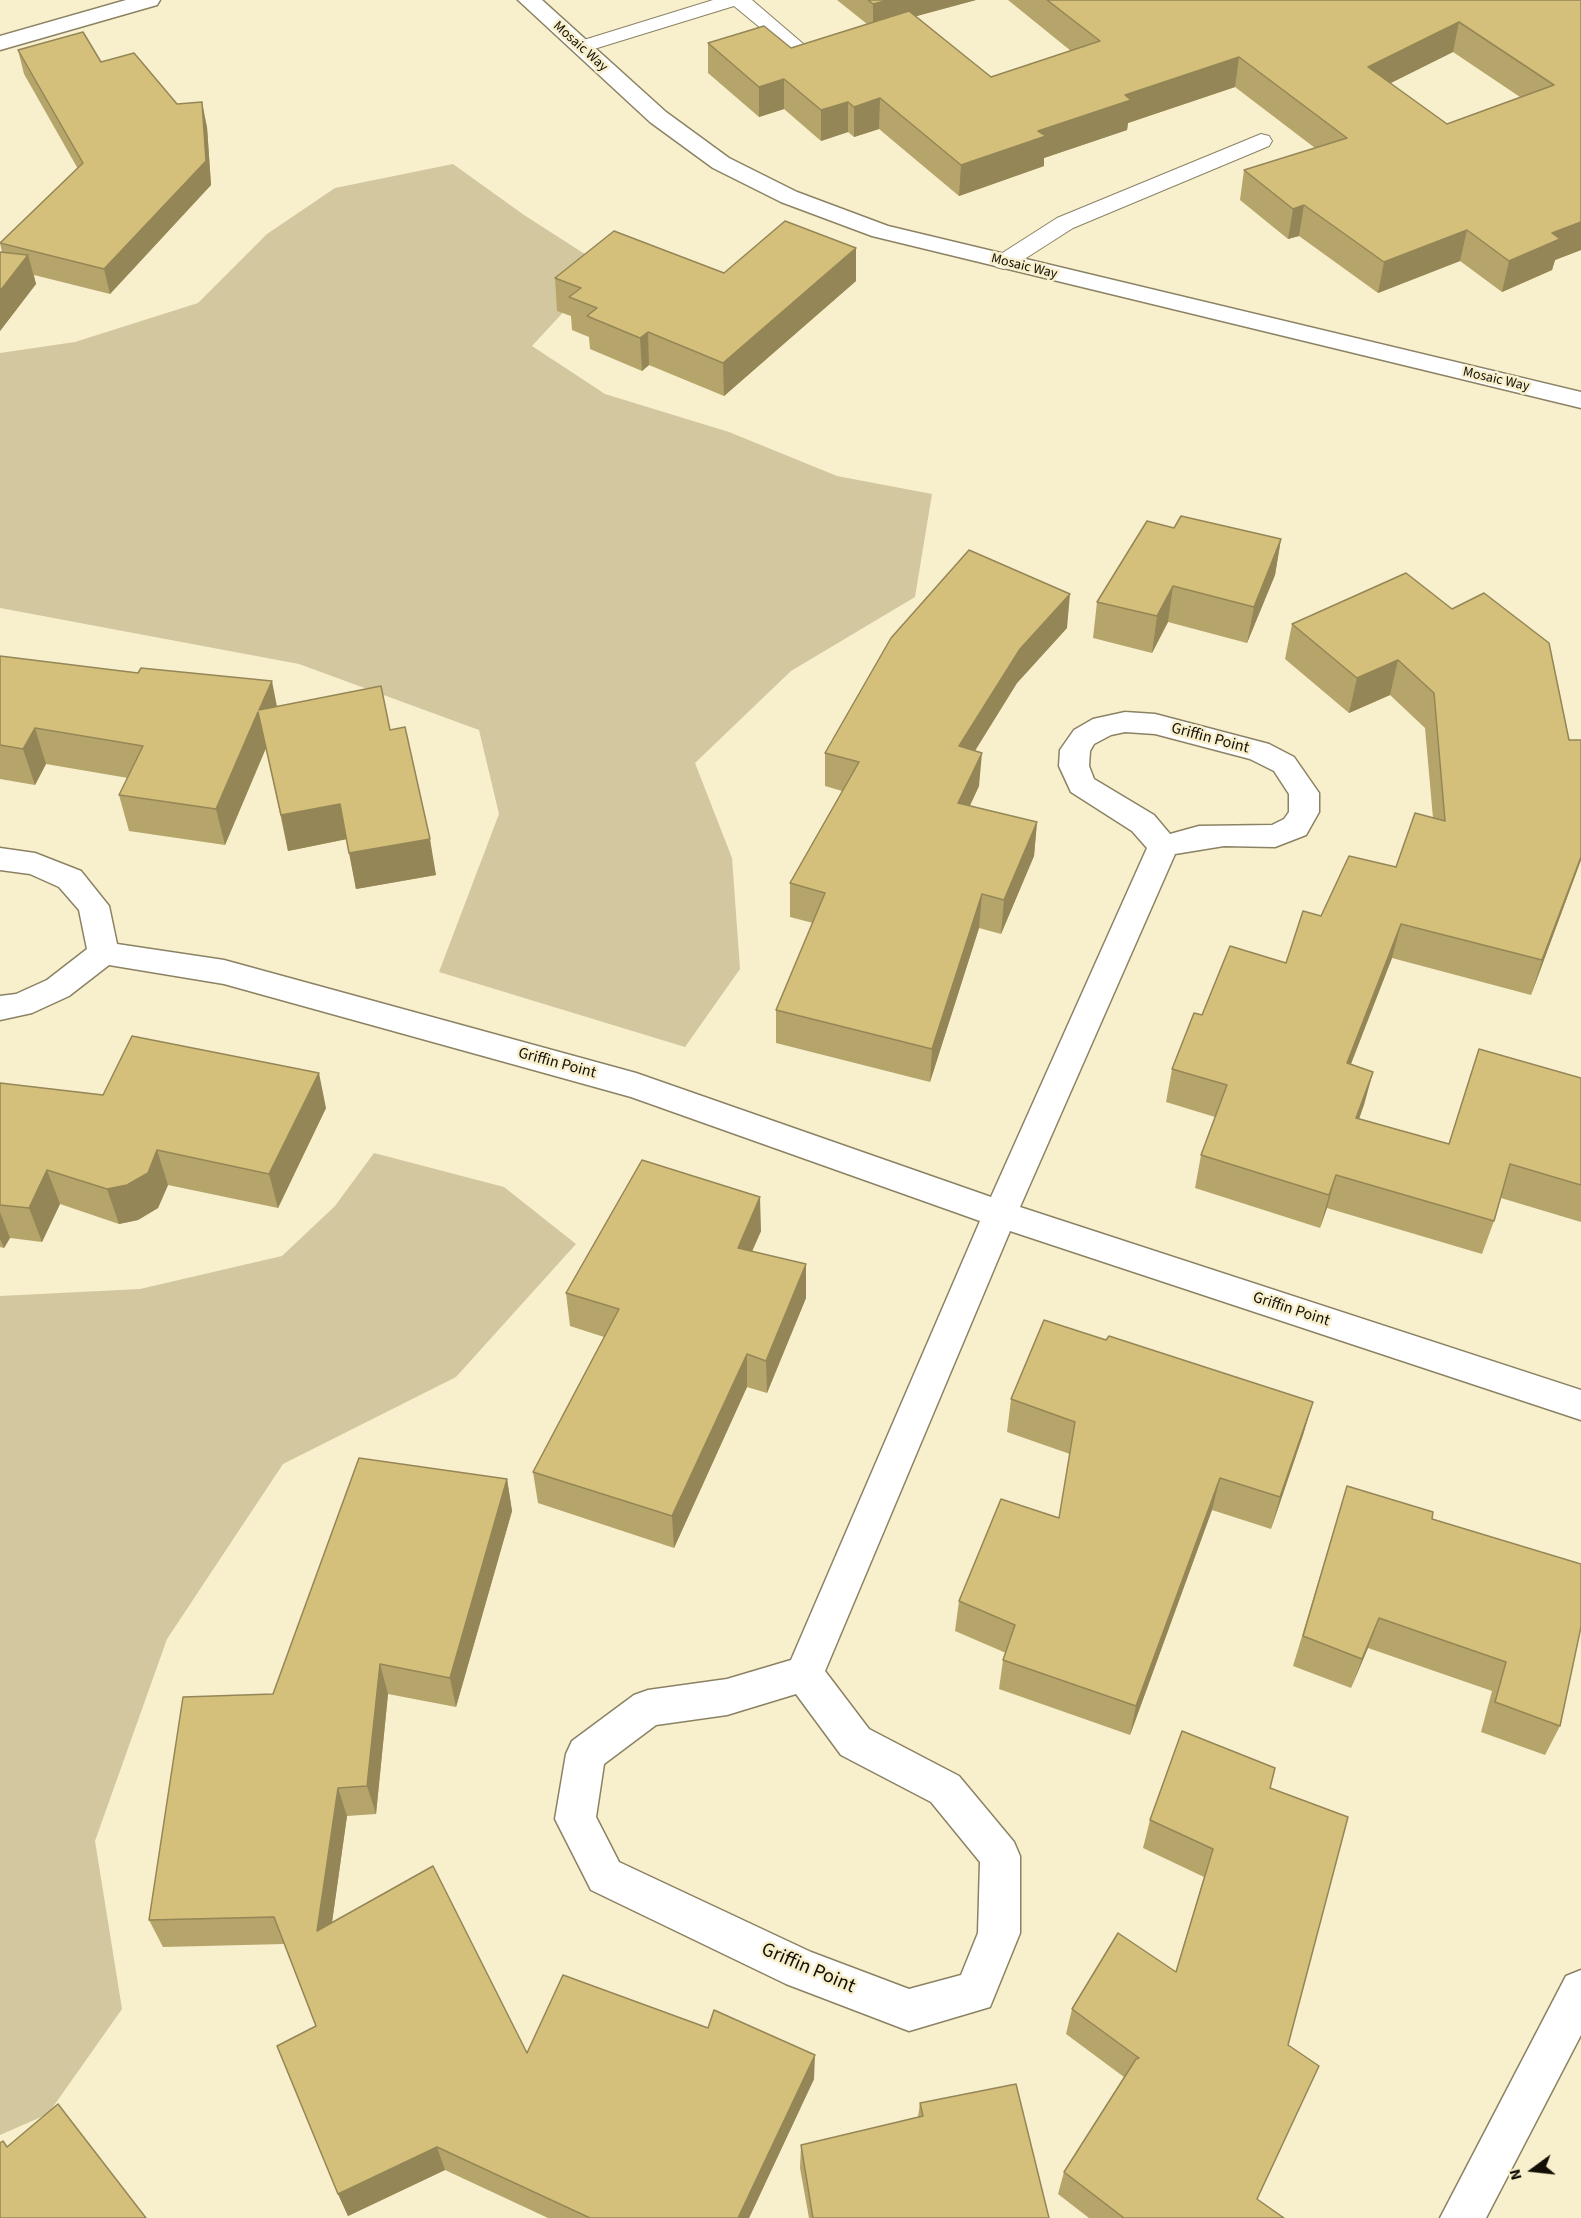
<!DOCTYPE html>
<html>
<head>
<meta charset="utf-8">
<style>
  body { margin:0 }
  #map { position:relative; width:1581px; height:2218px; overflow:hidden; background:#f8efcd; font-family:"Source Sans 3",sans-serif }
  canvas { display:block }
  .north { position:absolute; left:1503px; top:2140px; width:60px; height:60px; -webkit-text-stroke:4px #f8efcd; paint-order:stroke; rotate:255deg; font-size:16px; font-weight:700; line-height:24px; text-align:center; color:#120f04 }
  .north::after { content:''; display:block; margin:auto; width:21px; height:27px; background:#120f04; clip-path:polygon(50% 0,100% 100%,50% 72%,0 100%) }
</style>
</head>
<body>
<div id="map">
<canvas width="1581" height="2218"></canvas>
<div class="north">N</div>
</div>
<script>
const ctx = document.querySelector('canvas').getContext('2d');
ctx.lineJoin = 'round';
function paint(path, color) {
  ctx.fillStyle = color;
  ctx.fill(path, 'evenodd');
}
function poly(rows) {
  const path = new Path2D();
  for (const r of rows) {
    path.moveTo(r[0], r[1]);
    for (let i = 2; i < r.length; i += 2) path.lineTo(r[i], r[i + 1]);
  }
  return path;
}
function trace(path, color, width, dash) {
  ctx.strokeStyle = color;
  ctx.lineWidth = width;
  ctx.lineCap = dash ? 'butt' : 'round';
  ctx.setLineDash(dash || []);
  ctx.stroke(path);
}
function label(font, color, halo, rows, align = 'center') {
  ctx.font = font + ' "Source Sans 3",sans-serif';
  ctx.lineWidth = 5;
  ctx.setLineDash([]);
  ctx.textBaseline = 'middle';
  ctx.strokeStyle = halo;
  ctx.fillStyle = color;
  for (const [text, x, y, turn = 0] of rows) {
    ctx.save();
    ctx.translate(x, y);
    ctx.rotate((+turn || 0) * Math.PI / 180);
    ctx.textAlign = isNaN(turn) ? turn : align;
    if (halo) ctx.strokeText(text, 0, 0);
    ctx.fillText(text, 0, 0);
    ctx.restore();
  }
}
const green = poly([
  [453,164,524,215,605,267,532,346,605,394,729,432,837,476,932,494,915,597,791,671,695,763,732,858,740,969,685,1047,439,972,499,814,479,730,299,664,0,608,0,353,75,342,198,303,267,234,335,188],
  [374,1153,504,1187,576,1244,456,1377,283,1464,167,1639,95,1841,122,2009,48,2114,0,2135,0,1296,140,1289,282,1256,335,1206]
]);
const service = poly([
  [713,0,752,0,815,54,811,58,797,58,734,6,581,53,574,51,571,47,574,43,713,0],
  [1261,134,1269,136,1272,141,1269,146,1073,228,1012,267,1004,269,996,267,992,262,996,257,1057,218,1261,134]
]);
const minor = poly([
  [126,0,160,0,157,5,0,50,0,36,126,0],
  [518,0,542,0,666,112,729,158,797,192,888,226,1581,392,1581,408,872,236,781,202,713,168,650,122,518,0],
  [1125,712,1155,714,1269,744,1294,757,1319,793,1319,812,1306,835,1275,847,1224,846,1175,854,1020,1207,1581,1390,1581,1420,1010,1231,825,1671,869,1729,959,1776,1014,1842,1020,1856,1020,1933,990,2007,909,2031,786,1984,591,1890,555,1819,566,1754,572,1741,634,1695,648,1690,727,1679,791,1660,980,1221,631,1097,224,984,109,965,69,996,32,1013,0,1020,0,996,16,994,47,980,87,949,79,910,59,887,30,874,0,870,0,848,35,853,81,871,109,906,117,944,224,960,636,1073,991,1197,1147,848,1132,831,1071,792,1059,766,1060,750,1074,730,1093,719,1125,712],
  [1125,732,1155,734,1250,759,1274,771,1289,794,1289,812,1284,819,1272,825,1199,826,1170,834,1154,815,1094,779,1089,766,1090,751,1094,744,1111,735,1125,732],
  [796,1694,841,1755,931,1802,980,1862,978,1933,961,1975,909,1989,811,1952,619,1862,596,1817,604,1764,656,1725,727,1715,796,1694],
  [1581,1970,1581,2035,1486,2218,1440,2218,1566,1976,1581,1970]
]);
const wall = poly([
  [837,0,976,0,916,16,991,77,1071,51,1008,0,1581,0,1581,250,1555,260,1552,270,1502,292,1460,261,1378,293,1299,236,1288,239,1240,200,1244,170,1315,148,1235,87,1128,123,1127,130,1044,158,1044,166,959,196,879,129,854,137,848,132,821,141,784,109,759,117,708,73,708,43,791,48,867,24],
  [1453,52,1520,97,1447,124,1390,83],
  [18,50,177,104,207,127,211,185,110,294,34,275,36,284,0,331,0,252,2,252,0,243,78,169,24,74],
  [724,273,856,281,724,396,649,365,642,371,590,349,589,337,572,330,571,316,557,311,555,278],
  [1174,528,1281,539,1275,575,1247,643,1168,622,1152,653,1093,638,1097,602],
  [1406,573,1569,740,1581,740,1581,860,1531,995,1392,958,1351,1064,1373,1072,1359,1119,1449,1144,1581,1078,1581,1222,1501,1198,1494,1221,1482,1254,1327,1208,1320,1228,1195,1188,1201,1155,1215,1117,1166,1102,1172,1069,1202,1015,1286,963,1321,916,1396,867,1433,818,1425,728,1390,695,1349,713,1285,659,1292,624],
  [1067,628,1017,683,975,750,979,786,970,806,1037,822,1034,856,1001,934,979,928,930,1082,776,1043,776,1010,813,923,790,917,790,883,842,791,825,786,825,753],
  [0,656,277,706,390,730,436,875,356,889,347,839,288,851,266,748,225,845,129,831,119,795,128,778,46,764,35,785,0,779],
  [0,1083,103,1095,326,1108,278,1208,168,1185,158,1208,138,1220,119,1224,60,1204,42,1242,10,1238,4,1248,0,1247],
  [761,1231,752,1251,806,1298,767,1393,747,1387,674,1548,538,1503,533,1472,604,1337,570,1326,566,1293],
  [1106,1340,1313,1402,1303,1435,1271,1529,1212,1510,1130,1735,999,1689,1003,1660,1006,1653,955,1631,959,1601,1059,1518,1070,1454,1007,1432,1011,1399],
  [507,1479,512,1511,456,1707,388,1694,376,1814,347,1816,332,1923,527,2053,814,2079,749,2218,548,2218,445,2170,348,2216,338,2194,316,2026,284,1944,163,1947,149,1920,273,1694],
  [1347,1486,1432,1519,1560,1726,1545,1755,1481,1732,1492,1691,1368,1648,1351,1688,1293,1666],
  [1270,1788,1288,2045,1257,2199,1284,2218,1089,2218,1058,2194,1064,2172,1124,2077,1066,2034,1072,2009,1176,1971,1204,1877,1143,1848,1150,1820],
  [920,2103,1049,2218,809,2218,800,2168,801,2145,918,2117]
]);
const shadedWall = poly([
  [889,0,976,0,873,28,873,4],
  [1459,22,1453,52,1363,97,1368,67],
  [1239,57,1235,87,1128,123,1127,130,1044,158,1044,166,959,196,961,165,1038,131,1125,95],
  [784,79,784,109,759,117,759,87],
  [880,98,879,129,854,137,854,107],
  [202,102,207,127,211,185,110,294,104,269],
  [848,102,848,132,821,141,821,110],
  [1304,205,1299,236,1288,239,1293,209],
  [1581,222,1581,250,1555,260,1552,270,1502,292,1509,261,1552,233],
  [1467,230,1460,261,1378,293,1384,262],
  [856,248,856,281,724,396,723,363],
  [28,255,36,284,0,331,0,291],
  [648,332,649,365,642,371,640,338],
  [1281,539,1275,575,1247,643,1254,607],
  [1173,586,1168,622,1152,653,1157,616],
  [1070,594,1067,628,1017,683,957,780,959,746,1020,649],
  [1398,660,1390,695,1349,713,1357,678],
  [272,681,279,717,259,710],
  [258,712,266,748,225,845,216,809],
  [35,728,46,764,35,785,23,749],
  [982,753,979,786,955,836,958,803],
  [340,804,347,839,288,851,281,815],
  [1037,822,1034,856,1001,934,1004,900],
  [430,839,436,875,356,889,349,853],
  [1581,857,1581,860,1531,995,1542,960],
  [982,894,979,928,930,1082,932,1049],
  [1401,924,1392,958,1338,1097,1347,1063],
  [1373,1072,1364,1105,1347,1152,1356,1118],
  [319,1073,326,1108,278,1208,269,1174],
  [157,1150,168,1185,158,1208,138,1220,119,1224,107,1189],
  [47,1170,60,1204,42,1242,29,1208],
  [1336,1175,1327,1208,1320,1228,1329,1195],
  [760,1197,761,1231,739,1281,738,1248],
  [0,1212,10,1238,4,1248,0,1239],
  [806,1264,806,1298,767,1393,766,1361],
  [747,1354,747,1387,674,1548,672,1516],
  [1313,1402,1303,1435,1271,1529,1280,1497],
  [1220,1478,1212,1510,1130,1735,1136,1706],
  [507,1479,512,1511,456,1707,450,1678],
  [1379,1618,1368,1648,1351,1688,1362,1659],
  [380,1664,388,1694,376,1814,367,1786],
  [338,1788,347,1816,327,1957,317,1931],
  [815,2055,814,2079,749,2218,738,2218],
  [437,2147,445,2170,348,2216,338,2194]
]);
const building = poly([
  [868,0,889,0,873,4,868,0],
  [1047,0,1581,0,1581,222,1552,233,1560,239,1509,261,1467,230,1384,262,1304,205,1293,209,1244,170,1347,138,1239,57,1125,95,1131,100,1038,131,1046,136,961,165,880,98,854,107,848,102,821,110,784,79,759,87,708,43,764,26,791,48,909,11,991,77,1100,41,1047,0],
  [1459,22,1554,85,1447,124,1368,67,1459,22],
  [83,32,101,62,134,53,177,104,202,102,206,161,104,269,0,243,83,163,18,50,83,32],
  [785,221,856,248,723,363,648,332,640,338,587,316,597,308,569,297,581,288,555,278,614,231,724,273,785,221],
  [0,252,28,255,0,291,0,252],
  [1181,516,1281,539,1254,607,1173,586,1157,616,1097,602,1147,521,1174,528,1181,516],
  [969,550,1070,594,1020,649,959,746,982,753,958,803,1037,822,1004,900,982,894,932,1049,776,1010,825,893,790,883,859,762,825,753,891,638,969,550],
  [1406,573,1452,609,1484,593,1549,643,1569,740,1581,740,1581,857,1542,960,1401,924,1347,1063,1373,1072,1356,1118,1449,1144,1479,1049,1581,1078,1581,1185,1510,1164,1494,1221,1336,1175,1329,1195,1201,1155,1227,1085,1172,1069,1194,1013,1202,1015,1230,946,1286,963,1303,911,1321,916,1349,856,1396,867,1415,813,1445,821,1434,693,1398,660,1357,678,1292,624,1406,573],
  [0,656,138,673,141,668,272,681,259,710,381,686,390,730,405,727,430,839,349,853,340,804,281,815,258,712,216,809,119,795,143,746,35,728,23,749,0,745,0,656],
  [132,1036,319,1073,269,1174,157,1150,148,1173,127,1185,107,1189,47,1170,29,1208,0,1205,0,1083,103,1095,132,1036],
  [642,1160,760,1197,738,1248,806,1264,766,1361,747,1354,672,1516,533,1472,619,1309,566,1293,642,1160],
  [1044,1320,1106,1340,1109,1336,1313,1402,1280,1497,1220,1478,1136,1706,1003,1660,1015,1625,959,1601,1001,1499,1059,1518,1075,1422,1011,1399,1044,1320],
  [359,1458,507,1479,450,1678,380,1664,367,1786,338,1788,317,1931,433,1866,527,2053,563,1975,708,2028,714,2010,815,2055,738,2218,590,2218,437,2147,338,2194,277,2046,316,2026,274,1917,149,1920,183,1697,273,1694,359,1458],
  [1347,1486,1433,1512,1432,1519,1581,1564,1581,1627,1560,1726,1495,1702,1506,1662,1379,1618,1362,1659,1303,1636,1347,1486],
  [1182,1731,1275,1768,1270,1788,1348,1817,1288,2045,1319,2066,1257,2199,1284,2218,1124,2218,1064,2172,1136,2059,1139,2058,1072,2009,1118,1933,1176,1972,1213,1849,1150,1820,1182,1731],
  [1016,2084,1049,2218,813,2218,801,2145,923,2116,920,2103,1016,2084],
  [58,2104,146,2218,0,2218,0,2143,3,2141,7,2147,58,2104]
]);
const farStreetnames = [
  ["Mosaic Way",580,47,42],
  ["Mosaic Way",1024,267,14],
  ["Mosaic Way",1496,380,13]
];
const streetNames = [
  ["Griffin Point",1210,739,15],
  ["Griffin Point",557,1064,15],
  ["Griffin Point",1291,1310,18]
];
const nearStreetnames = [
  ["Griffin Point",808,1969,23]
];
paint(green, '#d2c79f');
trace(service, '#8b8264', 2);
trace(minor, '#8b8264', 3);
paint(service, '#fff');
paint(minor, '#fff');
paint(wall, '#b6a56a');
paint(shadedWall, '#948656');
paint(building, '#d4c07b');
trace(building, '#948656', 1.5);
label('14px', '#120f04', '#f8efcd', farStreetnames);
label('16px', '#120f04', '#f8efcd', streetNames);
label('20px', '#120f04', '#f8efcd', nearStreetnames);
</script>
</body>
</html>
